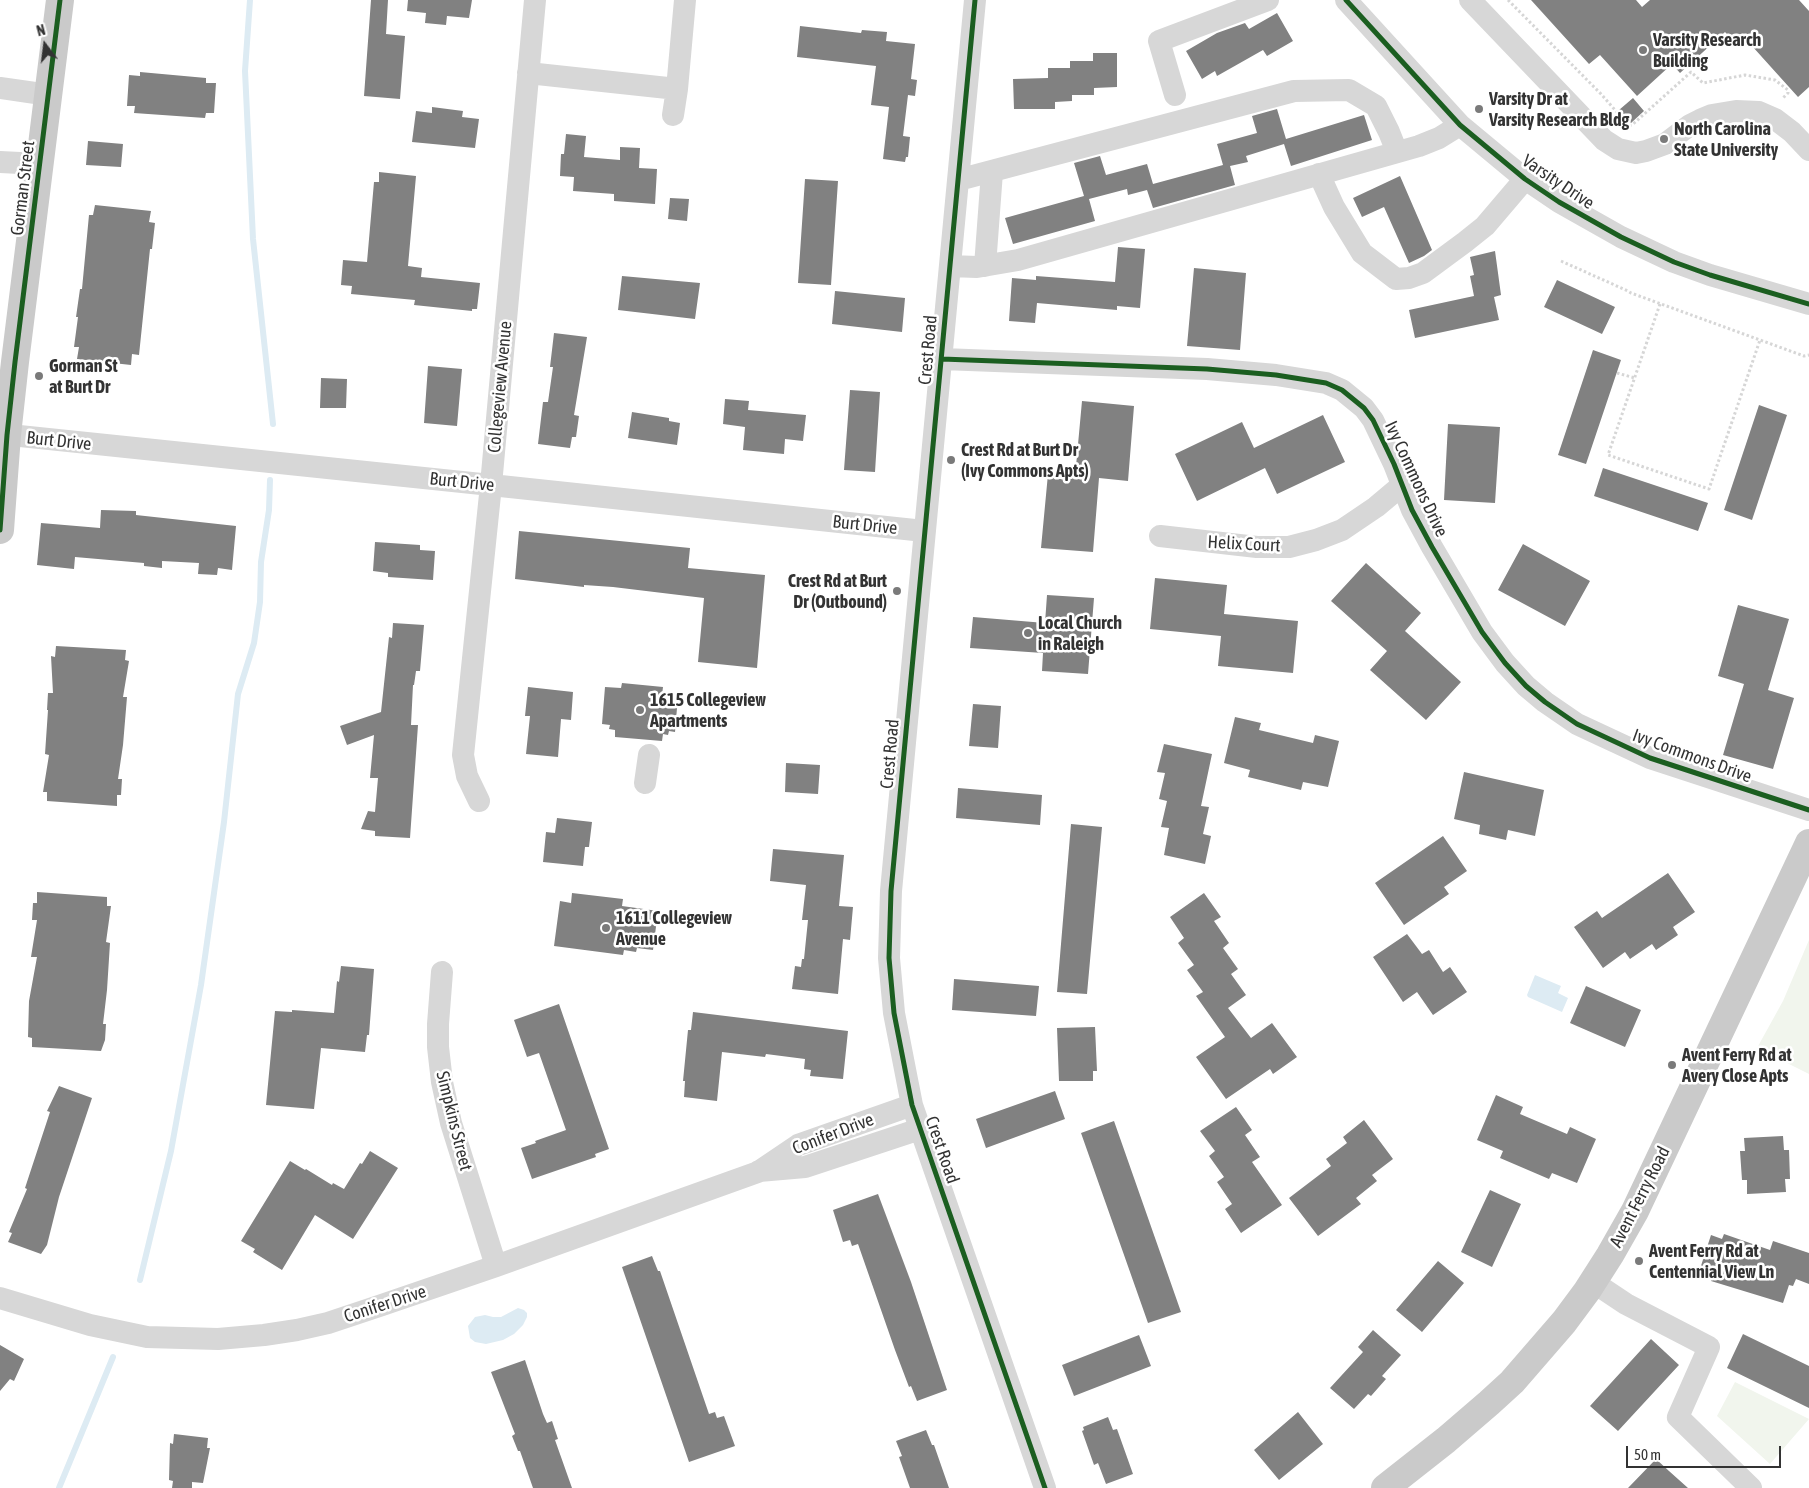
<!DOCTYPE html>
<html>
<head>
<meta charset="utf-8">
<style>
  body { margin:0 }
  #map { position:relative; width:1809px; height:1488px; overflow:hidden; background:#fff; font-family:"Asap Condensed",sans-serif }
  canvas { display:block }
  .north { position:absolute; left:20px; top:20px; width:50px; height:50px; -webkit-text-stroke:4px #fff; paint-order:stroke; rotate:345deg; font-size:14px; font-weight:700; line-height:20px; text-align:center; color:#333 }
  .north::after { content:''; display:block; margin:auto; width:18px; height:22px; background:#333; clip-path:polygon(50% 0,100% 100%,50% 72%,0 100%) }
  .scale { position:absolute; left:1626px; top:1446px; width:155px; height:22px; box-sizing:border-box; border:2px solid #333; border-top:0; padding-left:6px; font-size:15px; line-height:18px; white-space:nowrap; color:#333; -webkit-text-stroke:4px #fff; paint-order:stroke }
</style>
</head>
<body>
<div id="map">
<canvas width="1809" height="1488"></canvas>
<div class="north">N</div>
<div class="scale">50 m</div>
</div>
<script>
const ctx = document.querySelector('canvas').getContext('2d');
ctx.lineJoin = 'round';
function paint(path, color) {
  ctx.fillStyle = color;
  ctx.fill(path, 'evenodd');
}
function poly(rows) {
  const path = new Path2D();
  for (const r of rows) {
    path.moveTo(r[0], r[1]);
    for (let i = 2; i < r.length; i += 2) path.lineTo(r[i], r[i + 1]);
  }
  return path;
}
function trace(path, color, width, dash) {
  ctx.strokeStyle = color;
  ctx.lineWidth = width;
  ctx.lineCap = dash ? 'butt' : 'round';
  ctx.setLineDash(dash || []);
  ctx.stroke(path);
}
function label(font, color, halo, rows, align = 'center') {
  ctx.font = font + ' "Asap Condensed",sans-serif';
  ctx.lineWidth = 5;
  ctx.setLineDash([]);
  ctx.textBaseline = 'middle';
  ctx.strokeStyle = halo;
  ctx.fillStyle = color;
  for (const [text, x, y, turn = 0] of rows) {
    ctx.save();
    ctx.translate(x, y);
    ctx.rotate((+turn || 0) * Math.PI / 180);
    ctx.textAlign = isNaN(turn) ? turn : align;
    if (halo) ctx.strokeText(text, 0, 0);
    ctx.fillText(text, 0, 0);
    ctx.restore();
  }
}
const green = poly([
  [1809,940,1809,1074,1757,1048,1783,1001],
  [1735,1382,1809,1419,1770,1464,1717,1416]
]);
const water = poly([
  [1535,975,1561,986,1558,993,1568,998,1562,1012,1528,997,1527,995],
  [518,1308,524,1310,527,1313,527,1317,523,1325,514,1334,503,1340,486,1344,475,1342,470,1338,468,1326,475,1317,485,1315,493,1317,501,1317]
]);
const stream = poly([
  [250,0,245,71,253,239,273,424],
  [140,1280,171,1151,201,985,224,822,238,694,254,643,260,602,261,562,269,510,270,480],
  [59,1488,113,1357]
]);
const building = poly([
  [371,0,388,0,386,34,405,36,400,99,364,96],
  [408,0,472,0,469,18,447,16,446,25,425,23,426,13,407,11],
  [1531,0,1636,0,1642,7,1650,0,1799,0,1809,11,1809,87,1798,97,1743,36,1735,43,1725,32,1680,73,1672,64,1637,96,1600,55,1589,64],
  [1277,13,1293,41,1267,56,1263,50,1217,76,1215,71,1202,79,1186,51,1217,33,1245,23,1249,29],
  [800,26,861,33,862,30,887,32,886,41,915,44,911,79,917,80,915,96,908,95,903,136,910,137,908,157,906,157,905,162,883,159,889,107,871,105,876,66,797,57],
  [1093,53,1117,53,1117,87,1094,88,1094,95,1072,95,1072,101,1055,102,1055,109,1014,109,1013,79,1048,78,1048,68,1070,68,1070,61,1093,61],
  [140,72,206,78,206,83,216,83,214,113,206,113,205,118,134,113,135,106,127,106,129,75,140,76],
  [1633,98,1644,111,1631,123,1619,110],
  [432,107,463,111,462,117,479,119,475,148,412,142,416,111,432,113],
  [1277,109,1286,139,1364,115,1372,140,1291,166,1284,144,1246,156,1248,162,1230,166,1235,185,1153,208,1147,190,1128,195,1127,189,1089,199,1095,221,1013,244,1005,218,1084,196,1074,163,1100,156,1106,175,1147,164,1153,184,1223,165,1217,144,1257,133,1252,116],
  [566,134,586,136,584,157,620,160,620,147,640,148,639,168,657,169,655,204,614,201,614,194,573,191,574,177,560,176,561,154,564,154],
  [88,141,123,144,121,167,86,165],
  [379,172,416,176,408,266,422,268,421,277,480,283,477,309,472,309,472,311,414,305,415,300,351,294,352,286,341,285,343,260,367,262,374,182,379,182],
  [1400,176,1432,250,1424,256,1409,263,1384,207,1362,217,1353,198],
  [805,179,838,181,831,285,798,283],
  [670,198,689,199,687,221,668,219],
  [95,205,151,211,149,222,155,223,152,249,150,249,139,355,132,354,131,365,77,359,79,347,74,347,78,317,76,317,80,289,82,289,89,215,93,215],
  [1118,247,1145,249,1140,308,1117,306,1117,310,1037,303,1035,323,1009,321,1012,278,1036,280,1036,276,1115,282],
  [1495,251,1501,295,1494,297,1499,320,1415,338,1409,310,1474,296,1470,276,1474,275,1470,257],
  [1194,268,1246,273,1240,350,1187,346],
  [622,276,700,283,695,319,618,310],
  [1557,280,1615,307,1602,334,1544,307],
  [835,291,905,298,902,332,832,324],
  [554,333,587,337,574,415,579,416,576,437,572,437,570,448,538,444,543,402,548,402,553,367,550,367],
  [1593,350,1621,360,1586,464,1558,455],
  [428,366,462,369,457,426,424,423],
  [321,378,347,379,346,408,320,408],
  [850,390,880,392,875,472,844,470],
  [725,399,749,401,748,410,806,415,803,441,785,439,784,454,743,450,745,427,723,424],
  [1082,401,1134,406,1128,481,1099,478,1093,552,1041,548,1048,474,1075,477],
  [1759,405,1787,415,1752,520,1724,510],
  [632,412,669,418,669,421,680,423,677,445,628,438],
  [1323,415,1345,462,1277,494,1265,468,1197,501,1175,454,1242,422,1254,448],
  [1448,424,1500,427,1495,503,1444,500],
  [1603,468,1708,503,1698,531,1594,496],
  [101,510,136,511,136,515,236,526,232,570,218,568,217,575,198,574,199,563,162,561,162,568,144,566,144,563,75,557,74,569,37,565,41,523,100,528],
  [519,531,690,548,688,568,765,575,757,668,698,662,704,598,613,587,584,585,584,587,515,579],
  [375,542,420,545,420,550,435,551,433,580,388,577,388,573,373,571],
  [1523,544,1590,581,1565,626,1498,590],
  [1366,563,1421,613,1405,631,1461,682,1426,720,1370,670,1387,651,1331,601],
  [1155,578,1227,585,1224,614,1298,621,1293,673,1218,666,1221,636,1150,629],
  [1047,595,1094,598,1088,674,1042,671,1043,653,970,648,973,617,1045,623],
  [1738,605,1789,619,1768,690,1794,698,1773,769,1723,755,1744,684,1718,676],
  [393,623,424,625,420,671,416,671,414,685,413,685,411,725,418,725,410,838,375,836,375,831,361,829,368,811,375,812,378,778,370,778,374,735,347,745,340,726,381,712,389,637,392,638],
  [56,646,126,650,125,660,129,661,123,697,127,697,123,745,118,779,122,779,121,795,117,795,117,806,47,801,47,792,43,792,49,755,45,754,48,710,47,710,48,693,53,693,51,656,55,657],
  [622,683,663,687,662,695,678,696,675,732,669,731,668,735,663,734,662,741,615,737,615,730,609,729,610,725,602,724,605,687,621,688],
  [528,687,573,692,571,720,561,719,558,757,526,754,530,716,525,716],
  [973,704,1001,706,998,748,969,746],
  [1235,717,1261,723,1259,730,1313,743,1315,735,1339,741,1328,787,1303,782,1301,790,1248,777,1250,770,1224,763],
  [1164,744,1212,754,1201,806,1209,807,1203,834,1211,836,1205,864,1164,855,1169,828,1161,827,1167,801,1159,799,1165,773,1157,772],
  [786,763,820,765,818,794,785,792],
  [1464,772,1544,790,1535,836,1508,830,1506,840,1479,834,1480,825,1454,819],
  [958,788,1042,795,1040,825,956,818],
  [557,818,592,822,589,847,585,847,583,866,543,862,546,832,555,833],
  [1071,824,1102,827,1087,994,1057,992],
  [1443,836,1467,871,1444,887,1449,894,1404,925,1375,883],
  [773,849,844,855,839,906,853,907,850,940,843,939,838,994,792,989,795,966,801,967,802,959,804,959,808,920,802,920,806,885,770,881],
  [1668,873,1695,912,1673,927,1678,935,1656,950,1652,944,1630,959,1625,952,1603,968,1574,927,1597,911,1602,918],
  [37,892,107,897,107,906,111,906,106,942,110,943,107,990,103,1024,106,1024,105,1040,101,1051,32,1047,32,1038,28,1037,29,1001,37,957,31,957,37,920,32,920,33,903,37,903],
  [572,893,623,899,622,906,658,911,653,950,637,948,636,952,624,950,623,955,554,946,560,901,571,903],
  [1204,893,1221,917,1214,921,1229,943,1223,948,1238,969,1231,974,1246,995,1228,1008,1251,1038,1272,1023,1297,1057,1273,1074,1270,1069,1226,1099,1196,1057,1225,1037,1196,996,1203,992,1187,970,1194,965,1178,943,1184,938,1170,917],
  [1407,934,1422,954,1429,950,1443,972,1450,967,1467,992,1433,1015,1417,992,1403,1002,1373,957],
  [341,966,374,969,369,1035,367,1035,365,1052,321,1048,314,1109,266,1105,275,1011,292,1012,292,1010,334,1013,337,981,339,982],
  [954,979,1039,986,1036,1016,952,1010],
  [1586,986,1641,1010,1625,1047,1570,1023],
  [559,1004,609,1149,595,1154,596,1157,532,1179,521,1148,536,1143,535,1141,566,1130,539,1053,527,1057,514,1020],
  [693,1012,848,1031,843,1079,810,1076,811,1070,804,1069,805,1059,766,1054,765,1057,722,1052,717,1101,684,1097,685,1081,683,1081,688,1030,691,1030],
  [1095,1027,1097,1071,1093,1071,1093,1081,1059,1081,1057,1028],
  [59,1086,92,1098,59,1197,47,1245,41,1254,8,1242,12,1233,9,1232,27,1189,25,1188,50,1112,47,1111],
  [1055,1091,1065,1119,986,1148,976,1119],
  [1496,1095,1523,1107,1520,1114,1567,1134,1570,1127,1596,1139,1577,1183,1552,1173,1549,1179,1500,1158,1503,1151,1477,1140],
  [1236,1107,1252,1130,1245,1135,1260,1157,1252,1162,1282,1205,1241,1233,1225,1209,1232,1204,1217,1182,1224,1177,1209,1156,1215,1151,1200,1131],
  [1364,1120,1393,1159,1372,1175,1377,1181,1356,1198,1361,1204,1318,1236,1289,1198,1331,1166,1326,1159,1347,1143,1343,1137],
  [1114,1121,1181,1312,1148,1323,1081,1133],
  [1783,1136,1784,1150,1789,1150,1790,1179,1785,1179,1786,1192,1747,1194,1747,1180,1742,1180,1740,1151,1745,1151,1744,1138],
  [370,1151,398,1168,353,1239,315,1215,282,1270,253,1252,255,1249,241,1241,290,1161,305,1170,306,1169,332,1185,333,1183,344,1189,360,1163,362,1164],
  [1490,1190,1521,1204,1492,1267,1461,1252],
  [878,1194,911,1282,947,1390,917,1401,911,1386,909,1387,895,1350,858,1244,852,1246,850,1240,843,1242,833,1210],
  [1724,1234,1770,1250,1773,1241,1809,1253,1809,1284,1796,1279,1793,1286,1789,1285,1783,1303,1711,1281,1712,1276,1699,1272,1711,1235,1722,1239],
  [652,1256,658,1271,660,1271,709,1414,715,1412,717,1418,724,1416,735,1446,689,1462,622,1267],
  [1438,1261,1464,1283,1422,1332,1396,1310],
  [1373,1330,1401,1355,1382,1376,1386,1379,1371,1396,1368,1394,1354,1409,1330,1388,1363,1352,1358,1347],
  [1743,1334,1809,1366,1809,1408,1727,1368],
  [1139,1335,1151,1366,1074,1396,1062,1365],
  [1651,1339,1679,1365,1618,1431,1590,1406],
  [0,1345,24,1359,14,1381,10,1379,0,1391],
  [525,1360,543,1414,547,1423,552,1421,558,1439,555,1440,572,1488,533,1488,520,1451,518,1451,512,1436,515,1434,491,1372],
  [1298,1412,1323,1444,1279,1480,1254,1450],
  [1108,1417,1113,1430,1117,1429,1133,1474,1106,1484,1098,1463,1094,1465,1082,1431,1084,1430,1083,1427],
  [926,1430,932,1445,934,1445,949,1488,910,1488,899,1457,902,1456,896,1441],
  [174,1434,208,1438,207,1448,210,1448,203,1483,192,1482,192,1488,172,1488,173,1481,169,1480,170,1443,173,1444],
  [1656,1459,1669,1471,1688,1488,1628,1488]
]);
const path = poly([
  [1508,0,1601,94,1629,126,1632,125,1691,72,1703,83,1745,75,1775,80,1788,90,1788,93,1782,99],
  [1561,261,1628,291,1631,293,1804,356,1809,355],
  [1660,304,1608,455,1709,489,1760,340],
  [1617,373,1635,378]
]);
const minor = poly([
  [975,0,891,891,889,958,894,1013,912,1105,1045,1488],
  [1346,0,1460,125,1525,179,1559,202,1621,237,1674,262,1710,275,1809,304],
  [1470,0,1604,140,1618,149,1636,153,1646,151,1665,144,1690,125,1700,120,1712,115,1736,111,1759,112,1775,119,1792,132,1809,150],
  [528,73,677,89,685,0],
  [0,88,49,95],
  [1175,95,1159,41,1268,0],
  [673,115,677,89],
  [0,162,40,164],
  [1319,174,1334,207,1362,253,1396,279,1409,278,1423,273,1465,242,1485,226,1525,179],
  [958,180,1294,91,1349,90,1376,106,1389,132,1397,152],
  [950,266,977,267,1018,260,1419,146,1439,138,1460,125],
  [985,266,992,172],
  [942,359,1207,369,1276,375,1326,383,1342,390,1364,408,1373,420,1394,464,1412,510,1432,547,1482,632,1505,663,1526,686,1545,702,1577,724,1650,758,1809,810],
  [0,434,491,485,924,531],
  [1160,536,1257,547,1289,547,1316,540,1342,530,1376,507,1401,486],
  [645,783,649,755],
  [479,801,467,776,463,755,491,485,535,0],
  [442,972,438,1024,438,1047,442,1082,451,1123,496,1266],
  [759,1171,805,1167,920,1129],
  [1593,1282,1626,1304,1709,1347,1678,1417,1751,1488],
  [0,1298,90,1325,147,1337,218,1339,264,1335,297,1330,328,1323,382,1305,496,1266,758,1172,798,1145,912,1105]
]);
const major = poly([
  [0,530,7,435,15,362,60,0],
  [1385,1488,1446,1440,1489,1403,1512,1382,1564,1322,1587,1291,1610,1255,1635,1211,1809,843]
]);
const cycleway = poly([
  [975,0,891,891,889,958,894,1013,912,1105,1045,1488],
  [1346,0,1460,125,1525,179,1559,202,1621,237,1674,262,1710,275,1809,304],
  [942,359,1207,369,1276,375,1326,383,1342,390,1364,408,1373,420,1394,464,1412,510,1432,547,1482,632,1505,663,1526,686,1545,702,1577,724,1650,758,1809,810],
  [0,530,7,435,15,362,60,0]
]);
const markers = [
  [1643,50,5,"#7a7a7a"],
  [1479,109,5,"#7a7a7a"],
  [1664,139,5,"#7a7a7a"],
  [39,376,5,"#7a7a7a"],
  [951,460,5,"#7a7a7a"],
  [897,591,5,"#7a7a7a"],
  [1028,633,5,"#7a7a7a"],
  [640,710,5,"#7a7a7a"],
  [606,928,5,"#7a7a7a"],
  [1672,1065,5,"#7a7a7a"],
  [1639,1261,5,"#7a7a7a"]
];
const poiNames = [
  ["Varsity Research",1653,40],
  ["Building",1653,61],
  ["Varsity Dr at",1489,99],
  ["Varsity Research Bldg",1489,120],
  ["North Carolina",1674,129],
  ["State University",1674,150],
  ["Gorman St",49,366],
  ["at Burt Dr",49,387],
  ["Crest Rd at Burt Dr",961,450],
  ["(Ivy Commons Apts)",961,471],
  ["Crest Rd at Burt",887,581,"right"],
  ["Dr (Outbound)",887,602,"right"],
  ["Local Church",1038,623],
  ["in Raleigh",1038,644],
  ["1615 Collegeview",650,700],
  ["Apartments",650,721],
  ["1611 Collegeview",616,918],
  ["Avenue",616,939],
  ["Avent Ferry Rd at",1682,1055],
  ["Avery Close Apts",1682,1076],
  ["Avent Ferry Rd at",1649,1251],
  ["Centennial View Ln",1649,1272]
];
const streetNames = [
  ["Varsity Drive",1558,182,34],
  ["Gorman Street",23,188,-83],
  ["Crest Road",928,350,-85],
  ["Collegeview Avenue",500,387,-85],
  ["Burt Drive",59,441,6],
  ["Ivy Commons Drive",1416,479,65],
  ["Burt Drive",462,482,6],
  ["Burt Drive",865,525,6],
  ["Helix Court",1244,544,3],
  ["Crest Road",890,754,-85],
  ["Ivy Commons Drive",1692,756,20],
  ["Simpkins Street",454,1121,76],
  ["Conifer Drive",833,1134,-21],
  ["Crest Road",942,1150,71],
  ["Avent Ferry Road",1640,1197,-63],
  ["Conifer Drive",385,1304,-18]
];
paint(green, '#f1f5ed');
paint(water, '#ddebf3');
trace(stream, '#ddebf3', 6);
paint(building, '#818181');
trace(path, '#d6d6d6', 3, [2.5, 2.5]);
trace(minor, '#d7d7d7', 22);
trace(major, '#cacaca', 28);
trace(cycleway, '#1b5e20', 5);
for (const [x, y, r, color] of markers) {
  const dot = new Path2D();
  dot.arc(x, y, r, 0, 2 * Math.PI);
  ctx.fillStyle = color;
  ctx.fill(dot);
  trace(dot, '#fff', 2);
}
label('bold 18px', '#333', '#fff', poiNames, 'left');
label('18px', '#333', '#fff', streetNames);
</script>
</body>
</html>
